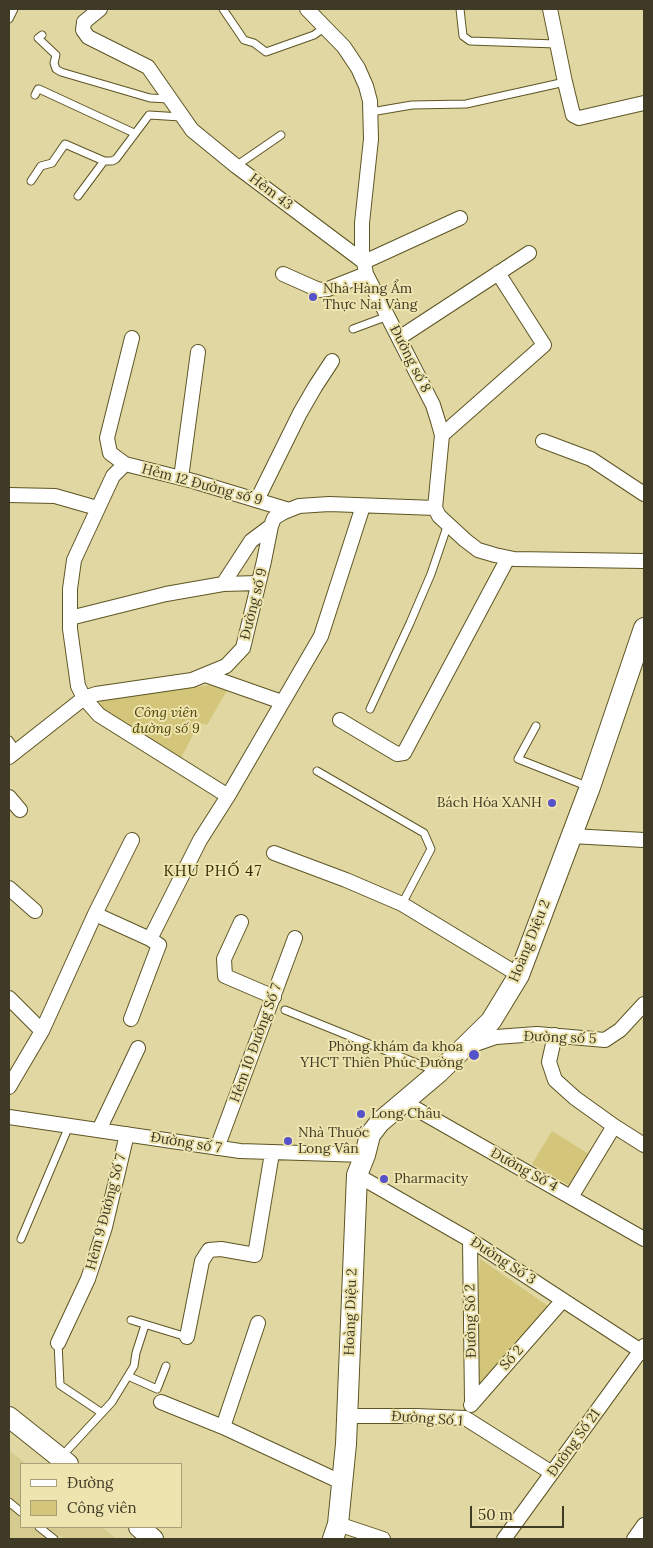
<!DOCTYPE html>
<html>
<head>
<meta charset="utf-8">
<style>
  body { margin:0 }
  #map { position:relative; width:653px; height:1548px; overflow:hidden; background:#e0d7a3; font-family:Lora,serif }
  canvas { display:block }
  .frame { position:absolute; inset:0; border:10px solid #3e3a25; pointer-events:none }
  .legend { position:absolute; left:20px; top:1463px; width:162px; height:65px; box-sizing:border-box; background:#ede4af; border:1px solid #a7a078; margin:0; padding:6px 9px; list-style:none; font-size:15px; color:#3e3a25 }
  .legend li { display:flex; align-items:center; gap:10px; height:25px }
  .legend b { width:25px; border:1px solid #a7a078 }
  .scale { position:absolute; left:470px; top:1506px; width:94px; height:22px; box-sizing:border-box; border:2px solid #3e3a25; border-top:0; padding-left:6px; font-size:15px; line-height:18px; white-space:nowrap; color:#3e3a25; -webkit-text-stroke:4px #ede4af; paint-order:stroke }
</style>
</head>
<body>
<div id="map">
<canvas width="653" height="1548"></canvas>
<div class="frame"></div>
<ul class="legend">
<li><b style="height:6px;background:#fff"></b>Đường</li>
<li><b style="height:14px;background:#d3c57a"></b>Công viên</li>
</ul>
<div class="scale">50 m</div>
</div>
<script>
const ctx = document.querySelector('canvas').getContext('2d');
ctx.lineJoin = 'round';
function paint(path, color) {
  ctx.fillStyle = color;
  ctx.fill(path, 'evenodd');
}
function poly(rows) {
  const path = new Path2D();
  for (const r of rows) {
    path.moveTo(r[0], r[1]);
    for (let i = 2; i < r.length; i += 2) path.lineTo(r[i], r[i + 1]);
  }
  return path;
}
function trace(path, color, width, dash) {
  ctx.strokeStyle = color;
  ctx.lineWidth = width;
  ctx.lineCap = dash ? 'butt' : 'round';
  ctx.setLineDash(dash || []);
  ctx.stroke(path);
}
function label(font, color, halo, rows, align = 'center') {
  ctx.font = font + ' Lora,serif';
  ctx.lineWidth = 4;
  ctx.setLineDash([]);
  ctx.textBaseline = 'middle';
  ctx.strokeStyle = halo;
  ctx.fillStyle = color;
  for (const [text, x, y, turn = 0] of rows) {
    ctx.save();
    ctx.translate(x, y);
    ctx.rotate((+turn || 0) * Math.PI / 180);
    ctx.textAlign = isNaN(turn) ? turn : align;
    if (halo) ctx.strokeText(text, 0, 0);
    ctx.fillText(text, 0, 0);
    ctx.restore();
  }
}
const built = poly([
  [9,1450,26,1464,21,1464,21,1527,102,1527,117,1539,60,1539,63,1537,61,1535,57,1539,9,1539]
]);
const green = poly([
  [211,685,229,687,207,725,199,723,179,762,101,714,98,705,102,700],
  [552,1131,592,1156,572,1187,532,1164],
  [480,1259,551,1308,472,1402]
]);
const lane = poly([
  [223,9,244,40,254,43,266,52,314,35,325,27],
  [460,9,463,36,470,41,556,44],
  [9,19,14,9],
  [42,35,38,38,56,55,54,63,56,69,61,72,150,98,169,99],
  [35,95,38,89,39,89,134,133],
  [371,112,412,105,466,104,565,82],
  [236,166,281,135],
  [31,181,41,166,52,163,65,144,104,161],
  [78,196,104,161,112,161,116,159,149,115,181,117],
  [353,329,388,316],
  [370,709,410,623,431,574,448,524],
  [536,726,518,759,589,787],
  [9,740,17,751],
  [317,771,424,833,431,849,402,904],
  [285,1010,436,1071],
  [21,1239,69,1126],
  [131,1320,187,1337],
  [58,1343,60,1385,102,1413],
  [128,1376,157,1389,166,1366],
  [61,1457,112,1402,134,1366,136,1353,145,1325],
  [9,1502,21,1512],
  [39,1527,54,1539]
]);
const street = poly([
  [100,9,84,22,83,30,88,37,148,67,192,130,236,166,364,262,460,218],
  [307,9,344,47,358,68,366,86,370,101,371,139,362,223,362,251,366,274,433,405,438,421,442,435,435,508,439,516,465,540,478,550,495,555,514,559,644,561],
  [550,9,565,82,573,115,579,118,644,103],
  [283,274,319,290,328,289,366,274],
  [399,338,529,253],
  [442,435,544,345,498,273],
  [543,441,591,459,644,494],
  [125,464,110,453,107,438,132,338],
  [181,478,198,352],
  [9,495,55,496,97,508],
  [257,500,300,413,315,387,332,361],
  [223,584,251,541,271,526],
  [70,618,166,594,223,584,258,583],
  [205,675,282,702],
  [340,720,397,754,404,753,508,558],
  [9,757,84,698,96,694,192,680,226,666,243,648,264,561,271,526,274,518,284,512,299,506,329,504,435,508],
  [228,796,99,715,84,698,78,686,70,629,70,589,74,560,113,476,125,464,193,481,289,510],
  [9,797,20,810],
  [571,836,644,840],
  [274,853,346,880,402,904,519,975],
  [9,888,35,911],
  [95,914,150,939,159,945,131,1019],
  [241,922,224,959,225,976,274,997],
  [150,939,200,840,228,796,321,636,363,506],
  [9,998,42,1031],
  [555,1035,549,1062,555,1080,575,1098,614,1126,571,1197],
  [467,1047,496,1037,537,1034,605,1040,620,1030,644,1004],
  [9,1087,42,1031,95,914,132,840],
  [404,1102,644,1239],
  [9,1117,240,1151,365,1155],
  [614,1126,644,1145],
  [99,1130,138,1048],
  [217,1148,295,938],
  [357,1175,477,1244,644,1353],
  [470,1240,472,1402],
  [187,1337,202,1261,209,1250,221,1249,255,1255,272,1153],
  [58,1343,88,1279,105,1227,127,1134],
  [161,1402,223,1427,343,1483],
  [471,1405,563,1300],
  [347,1416,416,1416,465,1418,552,1473],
  [223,1427,258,1323],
  [338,1524,383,1539],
  [504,1539,644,1346],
  [634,1539,644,1525]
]);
const secondary = poly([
  [9,1417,68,1464],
  [139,1527,153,1539],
  [333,1539,338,1524,346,1444,357,1175,365,1155,370,1135,380,1122,439,1072,491,1021,519,975,590,787,644,628]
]);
const markers = [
  [313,297,5,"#5652c9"],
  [552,803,5,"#5652c9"],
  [474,1055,6,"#5652c9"],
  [361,1114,5,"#5652c9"],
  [288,1141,5,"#5652c9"],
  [384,1179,5,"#5652c9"]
];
const streetNames = [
  ["Hẻm 43",271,192,37],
  ["Đường số 8",410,359,63],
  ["Hẻm 12 Đường số 9",202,485,15],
  ["Đường số 9",254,604,-76],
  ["Hoàng Diệu 2",530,941,-68],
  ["Đường số 5",560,1038,2],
  ["Hẻm 10 Đường Số 7",256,1043,-70],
  ["Đường số 7",186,1143,9],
  ["Đường Số 4",524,1170,29],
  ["Hẻm 9 Đường Số 7",106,1212,-75],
  ["Đường Số 3",503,1261,33],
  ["Hoàng Diệu 2",351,1312,-88],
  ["Đường Số 2",471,1321,-91],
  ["Số 2",512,1358,-48],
  ["Đường Số 1",427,1419,4],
  ["Đường Số 21",574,1443,-54]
];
const poiNames = [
  ["Nhà Hàng Ẩm",323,289],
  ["Thực Nai Vàng",323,305],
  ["Bách Hóa XANH",542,803,"right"],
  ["Phòng khám đa khoa",463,1047,"right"],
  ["YHCT Thiên Phúc Đường",463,1063,"right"],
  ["Long Châu",371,1114],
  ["Nhà Thuốc",298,1133],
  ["Long Vân",298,1149],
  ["Pharmacity",394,1179]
];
const parkNames = [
  ["Công viên",166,713],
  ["đường số 9",166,729]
];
const neighbourhoodNames = [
  ["KHU PHỐ 47",213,872]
];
paint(built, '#d6cb8f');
paint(green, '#d3c57a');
trace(lane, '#5d5524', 9);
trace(street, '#5d5524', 16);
trace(secondary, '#5d5524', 22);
trace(lane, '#fff', 7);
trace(street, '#fff', 14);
trace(secondary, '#fff', 20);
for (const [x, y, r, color] of markers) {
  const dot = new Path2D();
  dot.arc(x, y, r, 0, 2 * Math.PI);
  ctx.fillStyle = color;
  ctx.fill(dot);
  trace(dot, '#ede4af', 2);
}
label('14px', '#3e3a25', '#ede4af', streetNames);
label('14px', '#3e3a25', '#ede4af', poiNames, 'left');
label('italic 14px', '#4e4401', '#ede4af', parkNames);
ctx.letterSpacing = '1px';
label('15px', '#322c05', '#ede4af', neighbourhoodNames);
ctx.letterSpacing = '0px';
</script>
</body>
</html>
